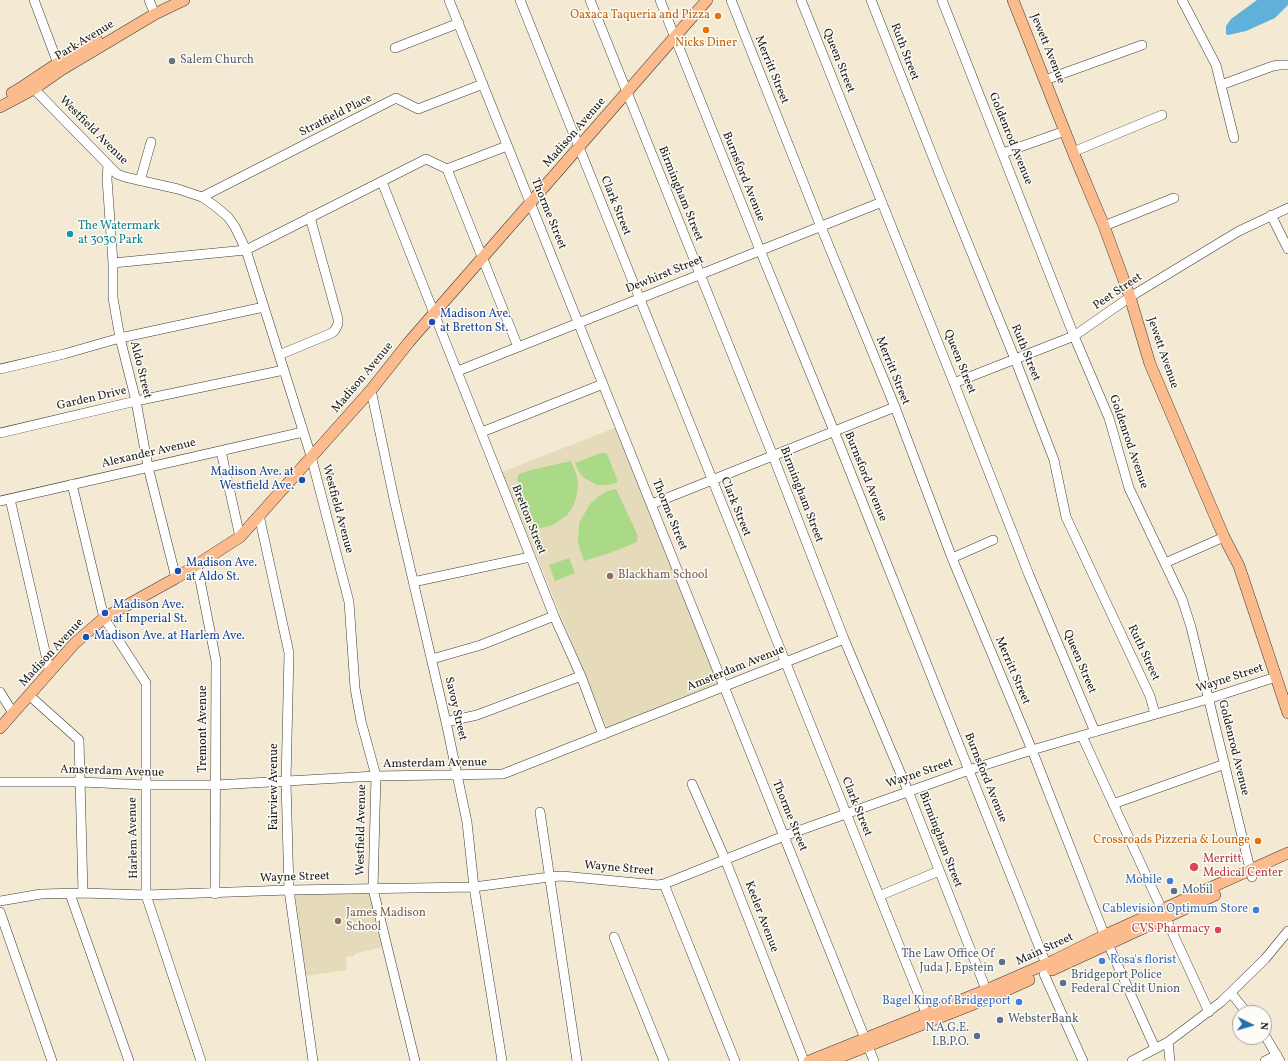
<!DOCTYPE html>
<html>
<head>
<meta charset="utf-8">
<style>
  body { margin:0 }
  #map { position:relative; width:1288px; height:1061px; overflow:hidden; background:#f4ead3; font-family:Vollkorn,serif }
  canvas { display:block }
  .north { position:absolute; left:1232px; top:1005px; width:40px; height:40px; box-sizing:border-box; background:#fdfcf7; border:1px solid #a3a29f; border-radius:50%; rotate:95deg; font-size:11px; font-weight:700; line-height:16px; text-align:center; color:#1c1c1c }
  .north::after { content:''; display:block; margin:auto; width:14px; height:18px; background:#1f6fb2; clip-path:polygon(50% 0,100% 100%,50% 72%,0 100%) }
</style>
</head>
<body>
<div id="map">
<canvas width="1288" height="1061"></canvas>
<div class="north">N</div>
</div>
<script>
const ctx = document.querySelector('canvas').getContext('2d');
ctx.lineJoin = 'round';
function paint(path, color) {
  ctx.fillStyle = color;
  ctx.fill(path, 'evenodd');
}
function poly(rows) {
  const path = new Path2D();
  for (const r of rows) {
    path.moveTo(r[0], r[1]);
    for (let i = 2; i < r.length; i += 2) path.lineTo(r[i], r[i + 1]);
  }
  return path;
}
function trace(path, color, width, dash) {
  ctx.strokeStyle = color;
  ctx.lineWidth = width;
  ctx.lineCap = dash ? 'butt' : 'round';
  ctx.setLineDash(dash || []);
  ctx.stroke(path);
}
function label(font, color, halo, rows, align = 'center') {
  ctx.font = font + ' Vollkorn,serif';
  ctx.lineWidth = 3;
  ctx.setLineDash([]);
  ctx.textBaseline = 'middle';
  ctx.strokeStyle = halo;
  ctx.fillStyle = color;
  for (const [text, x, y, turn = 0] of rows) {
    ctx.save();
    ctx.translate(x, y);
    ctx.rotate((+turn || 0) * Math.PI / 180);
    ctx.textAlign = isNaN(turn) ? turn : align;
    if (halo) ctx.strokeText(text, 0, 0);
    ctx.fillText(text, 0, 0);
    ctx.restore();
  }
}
const built = poly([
  [617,427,718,682,717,684,607,728,502,472],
  [370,892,383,947,354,954,354,956,346,957,347,970,306,976,295,894]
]);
const green = poly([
  [601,453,606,453,608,456,618,482,616,483,608,485,597,485,584,478,579,472,575,463],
  [571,461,577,476,578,486,576,499,572,508,567,515,553,525,537,529,517,479,519,474,535,469],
  [616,489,638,536,637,542,610,553,584,561,578,543,579,523,590,504,599,496,608,491],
  [569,558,575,573,555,581,549,565]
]);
const water = poly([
  [1257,0,1288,0,1288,5,1275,18,1246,31,1228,35,1226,34,1226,26,1231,19]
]);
const minor = poly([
  [34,0,60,69],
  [149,0,155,14],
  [449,0,874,1061],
  [520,0,929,1020],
  [590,0,773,456,844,639,908,791,989,997],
  [660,0,760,250,834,431,1046,964,1044,974,1083,1061],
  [731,0,821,227,895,407,952,558,1032,750,1108,944,1155,1048],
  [801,0,954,383,1029,575,1095,732],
  [871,0,940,175,1015,359,1054,460,1066,517,1150,696,1155,714],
  [942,0,1074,336,1109,418,1129,488,1182,599,1191,627,1252,877],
  [1182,0,1216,65,1234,138],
  [395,48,459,23],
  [1045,80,1142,45],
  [31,84,34,89,117,174,125,177,178,189,202,197,215,206,228,217,235,227,246,250,311,456,349,602,355,688,361,721,376,776,373,889,415,1061],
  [1221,85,1273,66,1279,65,1288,65],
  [1073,152,1162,115],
  [1003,153,1065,131],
  [108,165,107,179,113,263,113,298,120,338,136,401,148,467,176,578],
  [447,169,518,347],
  [140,181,151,142],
  [382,182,554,616,581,676,603,735],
  [202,197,396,98,418,109,483,84],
  [1271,215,1288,249],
  [1104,226,1174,198],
  [113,263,246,250,426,159,447,169,507,146],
  [279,355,332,333,335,330,338,324,338,319,310,217],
  [0,369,64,354,120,338,264,307],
  [458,371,882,202],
  [954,383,1074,336,1130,297,1219,243,1239,231,1288,208],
  [371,390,394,499,446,722,467,822,474,887,502,1061],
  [482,432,603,384],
  [0,433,136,401,284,370],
  [221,451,240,537],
  [72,484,104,618,146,683,146,895,201,1061],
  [10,499,50,673],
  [0,501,303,432],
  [652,504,895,407],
  [259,515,289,653,286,782,289,890,313,1061],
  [952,558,993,540],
  [1165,563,1224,537],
  [197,565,216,661,215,894],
  [413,582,530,557],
  [432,659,481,645,554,616],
  [0,692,13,713],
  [30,696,79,740,83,893],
  [446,722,477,715,581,676],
  [1082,736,1209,1012],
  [0,782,81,782,145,785,216,785,376,776,503,774,844,639],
  [692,784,725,859,804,1061],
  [1113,804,1225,764],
  [540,812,577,1061],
  [664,884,735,1061],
  [70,894,129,1061],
  [879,896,939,871],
  [0,901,41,894,83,893,146,895,289,890,474,887,549,877,562,876,658,885,664,884,784,836,969,770,1032,750,1208,699,1276,677],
  [0,912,52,1061],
  [614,937,664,1061],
  [1231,993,1247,1013],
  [1264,1034,1280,1061],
  [1168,1042,1170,1061],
  [1132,1061,1168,1042,1221,1002,1265,959,1288,931],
  [1265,1061,1277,1055]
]);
const major = poly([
  [1013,0,1073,152,1104,226,1130,297,1150,364,1224,537,1239,566,1288,713],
  [12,93,19,89,58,63,97,40],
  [0,107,34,89,61,70,155,14,184,0],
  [0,728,75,643,104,618,176,578,240,537,371,390,409,342,707,0],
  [1052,970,1215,895],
  [809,1061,986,990,1055,960,1105,935,1288,853],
  [830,1061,989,998,1029,980]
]);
const markers = [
  [718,16,4,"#e8710a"],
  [706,30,4,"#e8710a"],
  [172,61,4,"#6b7280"],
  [70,234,4,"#0f9aa8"],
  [432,322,4,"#1a4fb4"],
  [302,480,4,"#1a4fb4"],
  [178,571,4,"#1a4fb4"],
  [610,576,4,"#8d6e63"],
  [105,613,4,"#1a4fb4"],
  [86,637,4,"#1a4fb4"],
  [1258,841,4,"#e8710a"],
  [1194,867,5,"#e0444e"],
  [1170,881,4,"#3f7fe0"],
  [1174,891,4,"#5c6f8a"],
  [1256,910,4,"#3f7fe0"],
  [338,921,4,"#8d6e63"],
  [1218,930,4,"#e0444e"],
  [1102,961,4,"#3f7fe0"],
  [1002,962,4,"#5c6f8a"],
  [1063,983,4,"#5c6f8a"],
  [1019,1002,4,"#3f7fe0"],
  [1000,1020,4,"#5c6f8a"],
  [977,1036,4,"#5c6f8a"]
];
const foodNames = [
  ["Oaxaca Taqueria and Pizza",710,16],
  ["Nicks Diner",706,44,"center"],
  ["Crossroads Pizzeria & Lounge",1250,841]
];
const streetNames = [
  ["Park Avenue",85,41,-31],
  ["Jewett Avenue",1047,49,68],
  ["Ruth Street",904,52,69],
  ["Queen Street",838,61,68],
  ["Merritt Street",771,70,68],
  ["Stratfield Place",336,116,-27],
  ["Westfield Avenue",93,131,45],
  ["Madison Avenue",575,133,-49],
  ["Goldenrod Avenue",1010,139,68],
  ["Burnsford Avenue",743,177,68],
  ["Birmingham Street",680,194,68],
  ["Clark Street",615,206,68],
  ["Thorme Street",548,214,68],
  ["Dewhirst Street",665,275,-22],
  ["Peet Street",1118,292,-34],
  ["Ruth Street",1025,353,68],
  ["Jewett Avenue",1162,353,71],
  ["Queen Street",959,362,68],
  ["Aldo Street",140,370,76],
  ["Merritt Street",892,371,68],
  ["Madison Avenue",363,378,-50],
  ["Garden Drive",92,399,-13],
  ["Goldenrod Avenue",1128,442,71],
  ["Alexander Avenue",149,454,-13],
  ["Burnsford Avenue",865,477,68],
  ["Birmingham Street",801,495,69],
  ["Clark Street",735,507,68],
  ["Westfield Avenue",337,509,75],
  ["Thorme Street",669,515,68],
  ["Bretton Street",528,520,68],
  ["Madison Avenue",52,653,-47],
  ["Ruth Street",1143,653,65],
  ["Queen Street",1079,662,67],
  ["Amsterdam Avenue",736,669,-22],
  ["Merritt Street",1012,671,67],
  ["Wayne Street",1230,679,-18],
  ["Savoy Street",455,709,77],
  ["Tremont Avenue",204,729,-90],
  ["Goldenrod Avenue",1233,748,76],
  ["Amsterdam Avenue",435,764,-1],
  ["Amsterdam Avenue",112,772,2],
  ["Wayne Street",920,774,-19],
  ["Burnsford Avenue",985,778,68],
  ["Fairview Avenue",275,787,-90],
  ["Clark Street",856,807,68],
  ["Thorme Street",789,816,68],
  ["Westfield Avenue",362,830,-89],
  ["Harlem Avenue",134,838,-91],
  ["Birmingham Street",940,840,69],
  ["Wayne Street",619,869,5],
  ["Wayne Street",295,878,-2],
  ["Keeler Avenue",761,917,69],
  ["Main Street",1045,950,-25]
];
const worshipNames = [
  ["Salem Church",180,61]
];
const cultureNames = [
  ["The Watermark",78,227],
  ["at 3030 Park",78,241]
];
const transitNames = [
  ["Madison Ave.",440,315],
  ["at Bretton St.",440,329],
  ["Madison Ave. at",294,473,"right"],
  ["Westfield Ave.",294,487,"right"],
  ["Madison Ave.",186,564],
  ["at Aldo St.",186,578],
  ["Madison Ave.",113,606],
  ["at Imperial St.",113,620],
  ["Madison Ave. at Harlem Ave.",94,637]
];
const educationNames = [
  ["Blackham School",618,576],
  ["James Madison",346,914],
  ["School",346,928]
];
const healthNames = [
  ["Merritt",1203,860],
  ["Medical Center",1203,874],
  ["CVS Pharmacy",1210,930,"right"]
];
const shopNames = [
  ["Mobile",1162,881],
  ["Cablevision Optimum Store",1248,910],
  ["Rosa's florist",1110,961,"left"],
  ["Bagel King of Bridgeport",1011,1002]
];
const serviceNames = [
  ["Mobil",1182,891],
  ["The Law Office Of",994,955,"right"],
  ["Juda J. Epstein",994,969,"right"],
  ["Bridgeport Police",1071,976],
  ["Federal Credit Union",1071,990],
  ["WebsterBank",1008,1020],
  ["N.A.G.E.",969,1029,"right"],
  ["I.B.P.O.",969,1043,"right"]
];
paint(built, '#e5dbba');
paint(green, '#aad987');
paint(water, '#5fb1da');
trace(minor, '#3c3b37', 10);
trace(major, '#3c3b37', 12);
trace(minor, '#fff', 9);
trace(major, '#fbbb8d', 11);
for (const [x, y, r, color] of markers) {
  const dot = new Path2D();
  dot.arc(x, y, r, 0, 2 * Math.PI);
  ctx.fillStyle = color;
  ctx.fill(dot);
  trace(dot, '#fdfcf7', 1.5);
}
label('12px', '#c56008', '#fdfcf7', foodNames, 'right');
label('12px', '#1c1c1c', '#fdfcf7', streetNames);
label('12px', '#5b616d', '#fdfcf7', worshipNames, 'left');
label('12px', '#0d838f', '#fdfcf7', cultureNames, 'left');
label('12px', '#164399', '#fdfcf7', transitNames, 'left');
label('12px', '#785e54', '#fdfcf7', educationNames, 'left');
label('12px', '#be3a42', '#fdfcf7', healthNames, 'left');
label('12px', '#366cbe', '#fdfcf7', shopNames, 'right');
label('12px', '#4e5e75', '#fdfcf7', serviceNames, 'left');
</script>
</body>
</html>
